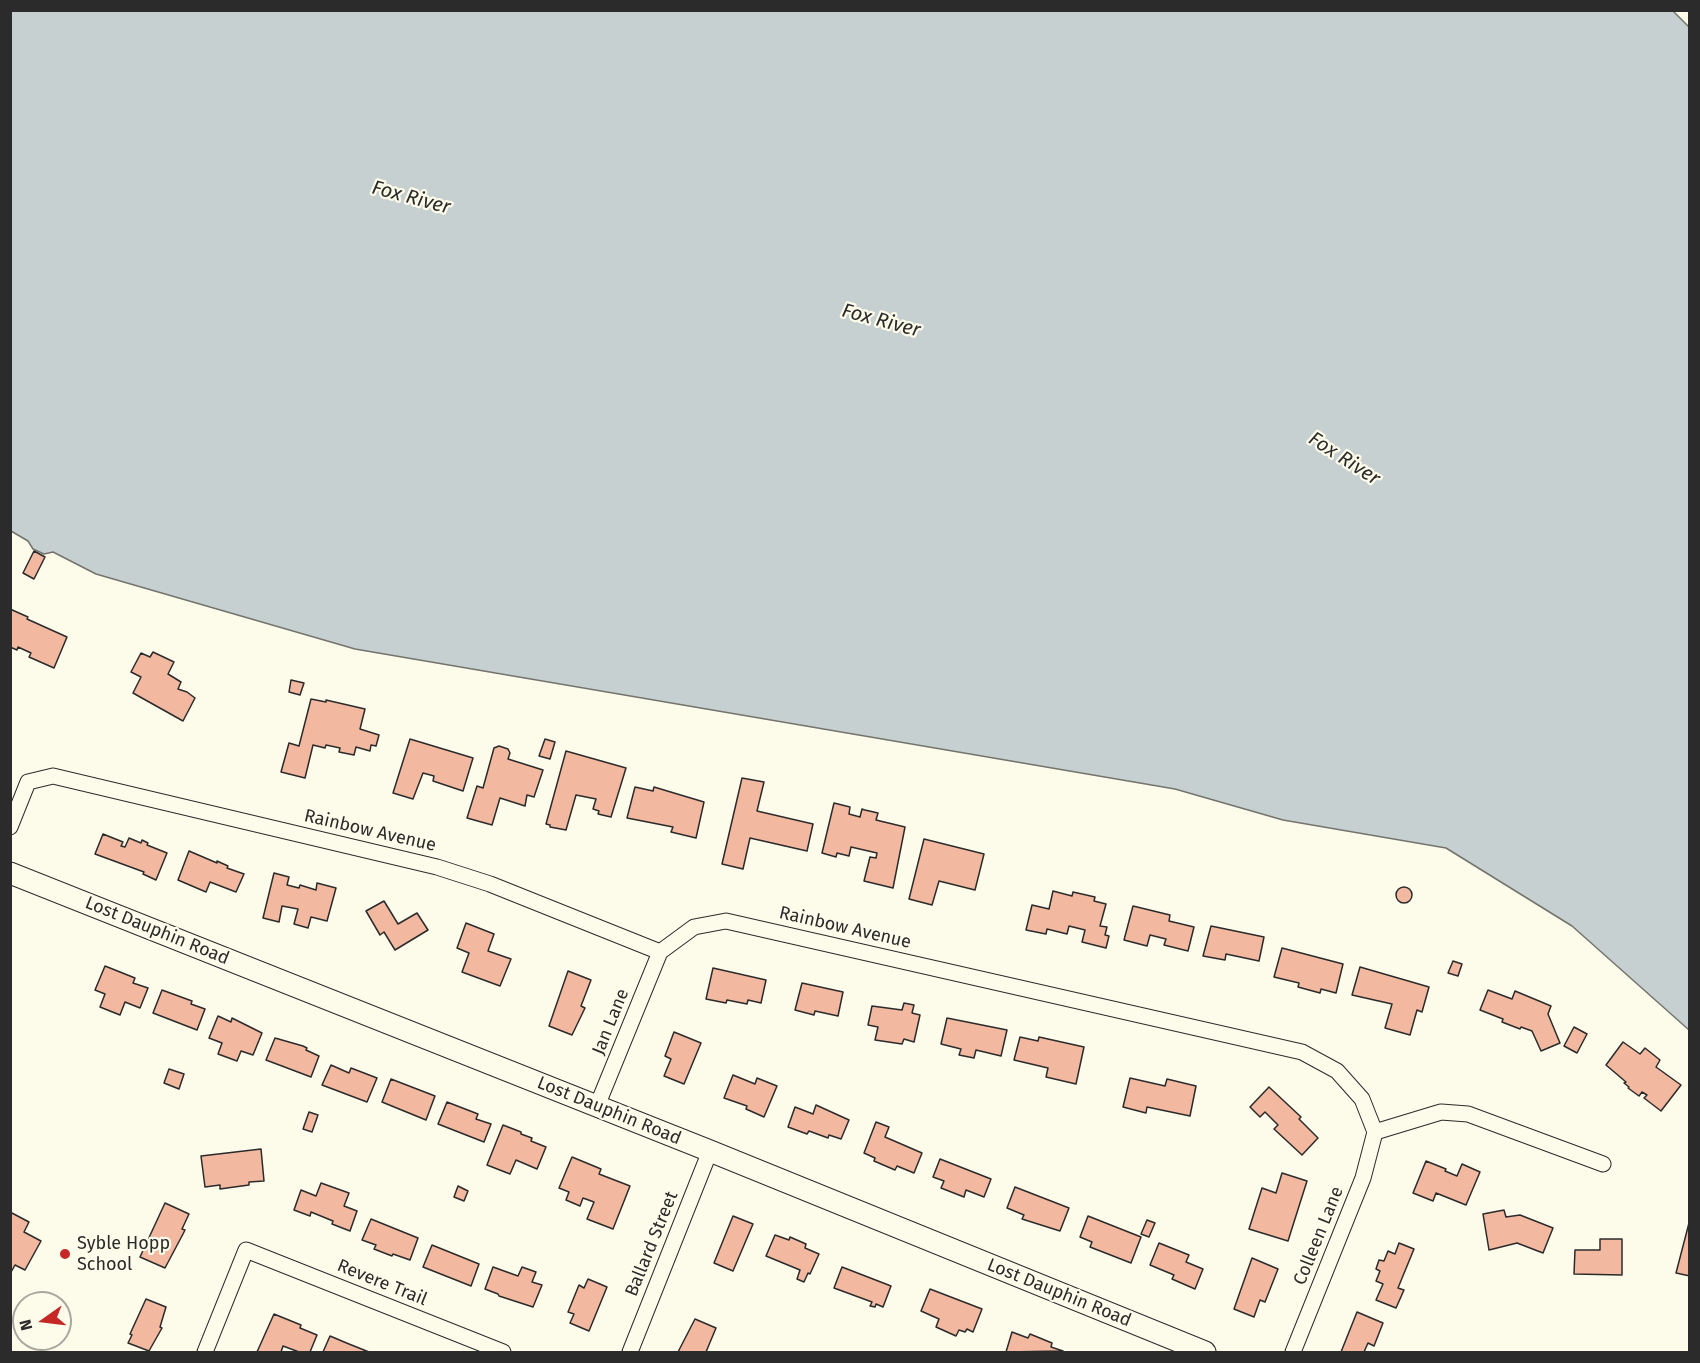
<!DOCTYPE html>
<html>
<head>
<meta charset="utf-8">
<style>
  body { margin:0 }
  #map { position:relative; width:1700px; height:1363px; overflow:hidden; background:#fdfbea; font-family:"Fira Sans",sans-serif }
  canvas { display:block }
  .frame { position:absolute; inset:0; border:12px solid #2b2b2b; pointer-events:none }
  .north { position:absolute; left:12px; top:1291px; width:60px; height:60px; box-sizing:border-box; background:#fdfbea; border:2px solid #a9a89e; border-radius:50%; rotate:256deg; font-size:16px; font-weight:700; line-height:24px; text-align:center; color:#2b2b2b }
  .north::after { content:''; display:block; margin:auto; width:21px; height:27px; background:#c62828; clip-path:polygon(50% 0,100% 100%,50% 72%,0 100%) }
</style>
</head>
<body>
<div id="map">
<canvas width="1700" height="1363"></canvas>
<div class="frame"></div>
<div class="north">N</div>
</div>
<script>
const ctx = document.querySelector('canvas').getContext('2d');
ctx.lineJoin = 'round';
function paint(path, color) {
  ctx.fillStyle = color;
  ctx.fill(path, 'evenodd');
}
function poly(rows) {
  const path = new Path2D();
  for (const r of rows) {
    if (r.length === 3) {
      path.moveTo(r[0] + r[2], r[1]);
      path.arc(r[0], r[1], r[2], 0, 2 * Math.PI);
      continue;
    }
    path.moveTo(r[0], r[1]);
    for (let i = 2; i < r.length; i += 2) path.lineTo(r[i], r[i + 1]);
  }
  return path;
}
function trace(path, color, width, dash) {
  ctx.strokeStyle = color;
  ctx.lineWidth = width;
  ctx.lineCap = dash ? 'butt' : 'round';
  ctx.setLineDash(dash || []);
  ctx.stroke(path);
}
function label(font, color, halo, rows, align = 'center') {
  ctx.font = font + ' "Fira Sans",sans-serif';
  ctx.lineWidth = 4.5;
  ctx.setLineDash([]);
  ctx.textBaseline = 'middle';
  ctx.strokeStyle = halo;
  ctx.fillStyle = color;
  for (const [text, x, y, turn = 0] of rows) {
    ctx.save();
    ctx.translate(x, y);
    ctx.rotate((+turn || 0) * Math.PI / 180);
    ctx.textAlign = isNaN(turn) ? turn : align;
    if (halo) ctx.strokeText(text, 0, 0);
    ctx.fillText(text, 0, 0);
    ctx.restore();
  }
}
const water = poly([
  [1673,11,1690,28,1689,1030,1572,926,1446,848,1283,820,1175,789,355,649,96,574,53,552,44,554,33,549,28,541,11,531,11,11,1673,11]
]);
const building = poly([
  [34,551,45,557,34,579,23,573,34,551],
  [10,609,28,617,27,619,67,637,54,668,29,657,31,653,18,647,17,650,10,647,10,609],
  [153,652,174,662,168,674,181,682,178,689,187,692,195,698,183,721,133,693,141,677,131,672,132,670,141,653,150,657,153,652],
  [291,680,304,683,300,695,289,692,291,680],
  [311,699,326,702,326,700,365,709,360,729,379,735,376,746,371,745,370,751,356,747,354,755,339,752,340,748,326,745,325,748,313,745,305,778,281,772,289,743,299,746,311,699],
  [410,739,473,758,463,791,433,781,434,776,423,773,413,799,393,793,410,739],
  [545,739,555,742,550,759,539,756,545,739],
  [499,746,508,749,510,753,508,759,543,770,534,797,527,795,525,806,500,798,492,825,467,818,477,786,483,788,494,748,499,746],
  [566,751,626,768,611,817,598,814,599,811,593,809,596,799,576,795,566,830,550,827,550,825,546,824,566,751],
  [742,778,764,782,757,811,813,824,807,851,750,838,743,869,722,864,742,778],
  [635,787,653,791,654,787,704,802,696,838,671,832,673,827,627,818,635,787],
  [834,803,850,807,849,814,860,817,862,809,865,810,878,813,876,820,905,827,893,888,864,881,870,857,876,858,877,853,851,847,849,856,837,853,836,857,822,853,834,803],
  [103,834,123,842,121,846,125,847,129,838,141,843,142,840,148,843,147,845,167,853,156,880,143,874,144,872,95,854,103,834],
  [924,839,984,854,975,890,939,881,932,905,909,899,924,839],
  [189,851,217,863,217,861,228,866,227,868,244,874,236,892,210,882,206,892,178,880,189,851],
  [274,873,289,877,287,885,299,888,300,885,316,890,317,883,336,888,327,921,311,917,308,928,294,924,298,909,282,906,279,922,263,918,274,873],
  [1404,895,8],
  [1053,891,1072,896,1073,892,1095,897,1094,901,1106,904,1100,926,1107,927,1105,935,1109,936,1106,948,1082,942,1085,930,1069,926,1067,934,1047,929,1046,934,1026,930,1032,905,1049,909,1053,891],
  [384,901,398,924,417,913,428,930,395,950,384,932,380,935,366,911,384,901],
  [1133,906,1170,915,1169,921,1194,927,1188,951,1164,945,1166,939,1150,935,1147,946,1124,940,1133,906],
  [466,923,494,934,488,951,511,959,500,986,462,972,469,953,457,948,466,923],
  [1211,926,1264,937,1259,961,1226,954,1225,960,1203,956,1211,926],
  [1282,948,1343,964,1336,993,1321,989,1320,993,1298,987,1299,983,1274,977,1282,948],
  [1453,961,1462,964,1458,976,1448,973,1453,961],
  [105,966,135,978,133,983,148,988,140,1008,125,1002,120,1015,100,1007,105,994,95,990,105,966],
  [1360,967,1429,987,1422,1012,1417,1010,1410,1035,1385,1028,1392,1004,1352,995,1360,967],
  [713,968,766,980,761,1003,748,1000,747,1004,727,1000,726,1003,706,999,713,968],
  [568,971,591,980,581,1006,585,1008,572,1035,549,1026,568,971],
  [802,983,843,992,838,1016,815,1011,814,1015,795,1010,802,983],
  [162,990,192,1001,191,1004,205,1009,197,1030,153,1013,162,990],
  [1488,990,1512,999,1515,991,1551,1006,1548,1014,1560,1043,1541,1051,1532,1031,1521,1027,1520,1029,1502,1022,1503,1019,1480,1010,1488,990],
  [904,1003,914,1005,912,1013,920,1015,914,1042,904,1039,902,1044,875,1040,878,1027,868,1025,872,1006,902,1010,904,1003],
  [218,1016,231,1022,232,1018,262,1033,253,1055,241,1051,237,1061,218,1054,222,1043,209,1038,218,1016],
  [947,1018,1007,1030,1001,1056,976,1050,974,1058,959,1055,961,1049,941,1044,947,1018],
  [1574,1027,1587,1034,1577,1053,1564,1046,1574,1027],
  [674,1032,701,1043,684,1084,664,1076,671,1059,665,1056,674,1032],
  [1020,1037,1038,1041,1039,1037,1084,1047,1076,1084,1046,1077,1048,1068,1014,1060,1020,1037],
  [275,1038,303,1046,307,1048,306,1050,319,1056,311,1077,266,1060,275,1038],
  [1623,1042,1640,1054,1645,1048,1660,1060,1656,1067,1681,1085,1661,1111,1644,1098,1647,1095,1642,1092,1639,1096,1628,1088,1629,1087,1624,1083,1626,1082,1606,1065,1623,1042],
  [331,1065,349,1073,351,1068,377,1078,367,1102,322,1085,331,1065],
  [169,1069,184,1074,179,1089,164,1083,169,1069],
  [733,1075,755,1084,757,1078,777,1086,764,1117,746,1109,747,1106,724,1098,733,1075],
  [1130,1078,1165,1086,1167,1079,1196,1086,1190,1116,1147,1107,1146,1113,1123,1107,1130,1078],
  [391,1079,435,1096,426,1120,382,1102,391,1079],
  [1269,1087,1301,1117,1299,1119,1318,1138,1302,1155,1274,1129,1278,1125,1265,1112,1260,1117,1250,1107,1269,1087],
  [447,1102,478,1114,476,1119,491,1124,484,1142,438,1124,447,1102],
  [816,1105,849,1120,841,1139,829,1135,828,1138,809,1131,807,1134,788,1127,795,1107,813,1114,816,1105],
  [309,1112,318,1115,312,1132,303,1129,309,1112],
  [876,1122,889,1127,885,1137,922,1153,914,1173,897,1166,895,1170,874,1161,875,1158,864,1153,876,1122],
  [503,1125,521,1132,521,1134,532,1138,531,1141,546,1147,537,1169,516,1160,510,1174,487,1165,503,1125],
  [261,1149,264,1181,249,1182,249,1185,227,1188,220,1189,220,1185,205,1187,201,1156,261,1149],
  [572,1157,601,1169,599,1174,630,1186,613,1229,587,1219,594,1202,583,1198,580,1206,566,1200,569,1192,559,1188,572,1157],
  [940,1159,991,1179,984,1197,966,1190,964,1197,941,1188,944,1181,933,1177,940,1159],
  [1426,1161,1446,1169,1445,1171,1457,1176,1462,1164,1480,1172,1466,1205,1436,1193,1433,1201,1413,1193,1426,1161],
  [1282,1173,1307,1181,1288,1241,1249,1229,1262,1188,1276,1193,1282,1173],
  [321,1183,349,1193,344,1206,357,1211,350,1231,332,1224,333,1221,311,1212,310,1216,294,1210,301,1190,316,1196,321,1183],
  [458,1186,468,1191,464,1201,454,1197,458,1186],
  [1015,1187,1069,1208,1060,1231,1022,1219,1024,1215,1007,1208,1015,1187],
  [165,1203,189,1214,182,1229,185,1230,183,1234,165,1268,140,1257,165,1203],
  [1504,1210,1506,1217,1520,1215,1553,1228,1543,1253,1517,1243,1489,1250,1483,1214,1504,1210],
  [10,1212,29,1222,24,1232,41,1241,25,1270,15,1265,10,1274,10,1212],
  [733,1216,753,1224,733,1271,714,1263,733,1216],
  [1088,1216,1141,1237,1131,1263,1090,1247,1092,1242,1080,1237,1088,1216],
  [371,1219,418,1238,410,1260,393,1254,392,1256,374,1249,376,1245,362,1240,371,1219],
  [1147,1220,1155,1223,1149,1237,1141,1234,1147,1220],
  [1689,1223,1690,1223,1690,1276,1676,1273,1689,1223],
  [775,1235,789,1240,790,1237,806,1244,805,1248,819,1254,810,1274,808,1273,804,1282,797,1279,800,1270,766,1256,775,1235],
  [1600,1239,1622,1239,1622,1275,1574,1274,1575,1250,1600,1250,1600,1239],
  [1159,1243,1189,1255,1186,1262,1203,1269,1195,1289,1172,1279,1174,1275,1150,1265,1159,1243],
  [1399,1243,1414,1249,1398,1288,1404,1290,1396,1308,1376,1300,1383,1284,1376,1281,1380,1271,1376,1269,1379,1260,1384,1261,1388,1251,1395,1254,1399,1243],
  [432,1245,479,1264,471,1286,423,1267,432,1245],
  [1252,1258,1278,1269,1265,1302,1260,1300,1254,1317,1234,1309,1252,1258],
  [493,1267,518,1276,522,1267,536,1272,532,1282,542,1285,533,1307,499,1296,498,1294,485,1289,493,1267],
  [842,1267,891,1286,883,1307,876,1304,875,1307,870,1306,872,1302,834,1288,842,1267],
  [588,1279,607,1287,589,1331,570,1323,574,1314,568,1312,579,1285,584,1288,588,1279],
  [930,1289,982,1309,973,1332,967,1329,965,1332,959,1330,956,1336,936,1327,939,1319,921,1311,930,1289],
  [146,1299,166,1307,160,1327,162,1328,149,1351,128,1343,132,1335,130,1334,146,1299],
  [1357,1312,1383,1323,1374,1346,1368,1343,1364,1352,1341,1352,1357,1312],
  [274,1314,301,1325,300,1328,317,1335,310,1352,299,1352,283,1346,281,1352,257,1352,274,1314],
  [695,1319,716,1328,706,1352,678,1352,695,1319],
  [1012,1332,1028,1338,1030,1334,1052,1343,1051,1347,1063,1351,1006,1352,1012,1332],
  [330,1336,349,1344,369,1352,323,1352,330,1336]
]);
const street = poly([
  [10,827,28,782,53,776,437,867,490,884,660,952],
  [660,952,694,927,726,921,1302,1052,1337,1071,1362,1099,1375,1132],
  [597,1106,660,952],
  [1375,1132,1441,1112,1468,1114,1603,1164],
  [205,1352,246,1250,503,1352],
  [630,1352,710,1151],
  [1293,1352,1363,1178,1375,1132]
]);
const secondary = poly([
  [10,873,710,1151,1205,1352]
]);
const markers = [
  [65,1254,6,"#c62828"]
];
const streetNames = [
  ["Rainbow Avenue",370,831,13],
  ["Rainbow Avenue",845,928,13],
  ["Lost Dauphin Road",157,931,22],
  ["Jan Lane",611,1022,-68],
  ["Lost Dauphin Road",609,1111,22],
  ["Colleen Lane",1319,1236,-68],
  ["Ballard Street",652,1244,-68],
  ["Revere Trail",382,1283,22],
  ["Lost Dauphin Road",1059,1293,22]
];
const poiNames = [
  ["Syble Hopp",77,1244],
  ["School",77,1265]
];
const waterNames = [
  ["Fox River",411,198,15],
  ["Fox River",881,321,15],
  ["Fox River",1344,459,33]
];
paint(water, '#c7d0d0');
trace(water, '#74746e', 1.5);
paint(building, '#f2b8a0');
trace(building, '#2b2b2b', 1.5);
trace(street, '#2b2b2b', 17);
trace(secondary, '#2b2b2b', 23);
trace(street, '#fdfbea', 15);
trace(secondary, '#fdfbea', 21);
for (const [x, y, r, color] of markers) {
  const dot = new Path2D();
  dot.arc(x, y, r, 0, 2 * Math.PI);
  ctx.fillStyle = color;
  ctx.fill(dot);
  trace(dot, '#fdfbea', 2);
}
label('18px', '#2b2b2b', '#fdfbea', streetNames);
label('18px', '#2b2b2b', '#fdfbea', poiNames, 'left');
label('italic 20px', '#2b2b2b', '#fdfbea', waterNames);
</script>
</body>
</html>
